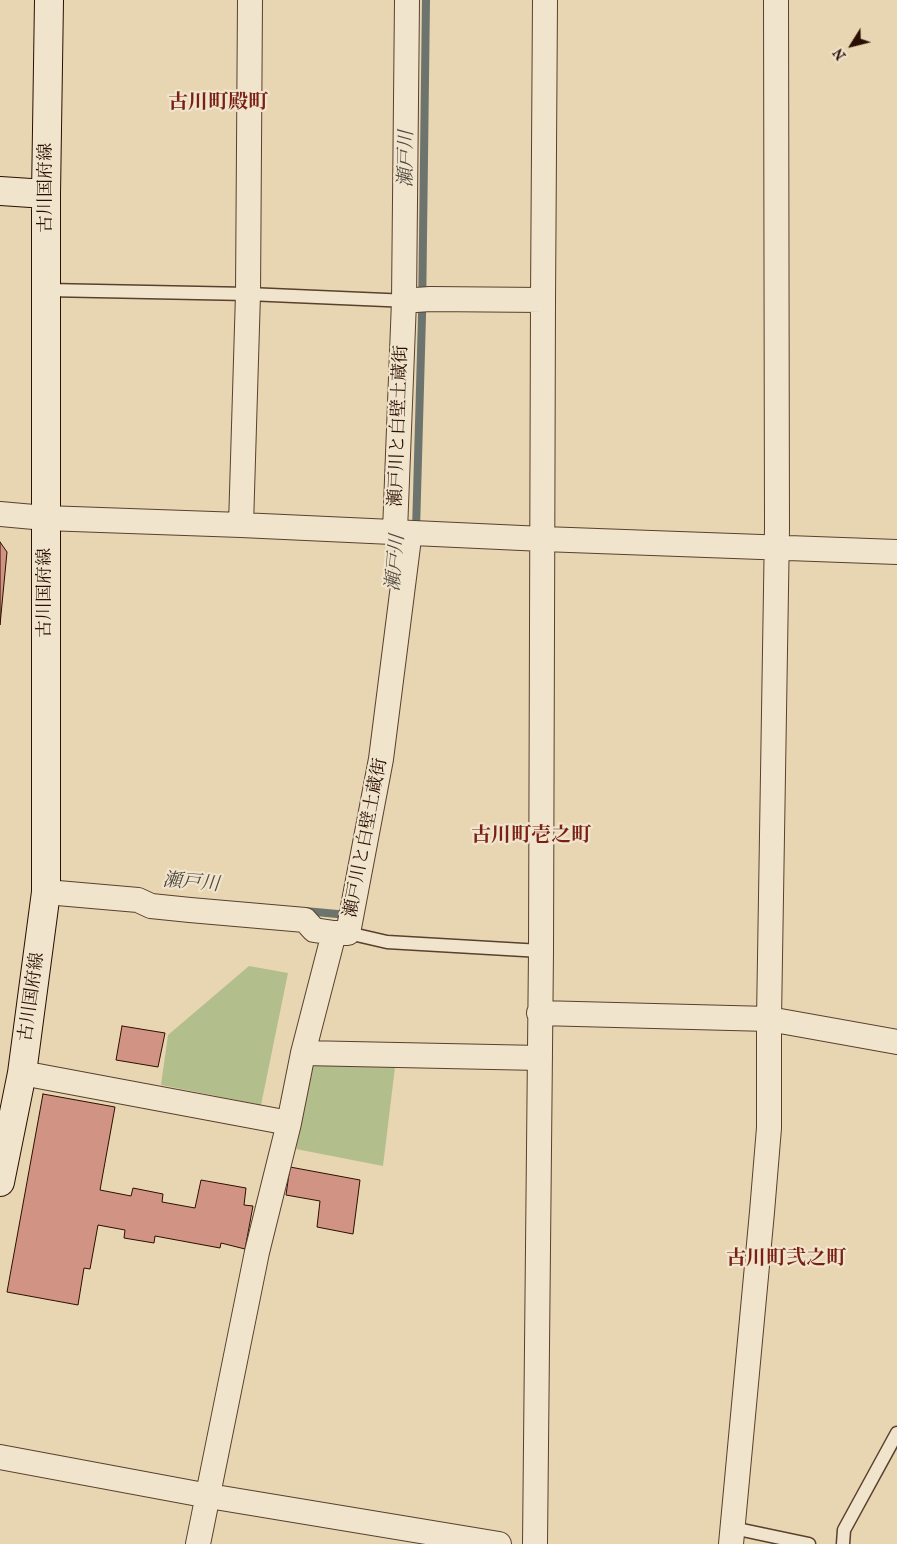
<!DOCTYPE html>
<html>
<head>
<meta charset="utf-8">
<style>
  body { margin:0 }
  #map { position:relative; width:897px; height:1544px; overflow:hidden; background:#e8d5b1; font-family:"IM FELL French Canon",serif }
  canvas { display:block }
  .north { position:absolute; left:827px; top:20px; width:50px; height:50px; -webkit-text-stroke:4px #f0e4cc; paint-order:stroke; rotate:234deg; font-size:14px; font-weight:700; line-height:20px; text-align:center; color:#2b0f03 }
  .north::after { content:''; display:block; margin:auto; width:18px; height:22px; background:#2b0f03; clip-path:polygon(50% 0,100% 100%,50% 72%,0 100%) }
</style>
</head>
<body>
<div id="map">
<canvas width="897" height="1544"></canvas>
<div class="north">N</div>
</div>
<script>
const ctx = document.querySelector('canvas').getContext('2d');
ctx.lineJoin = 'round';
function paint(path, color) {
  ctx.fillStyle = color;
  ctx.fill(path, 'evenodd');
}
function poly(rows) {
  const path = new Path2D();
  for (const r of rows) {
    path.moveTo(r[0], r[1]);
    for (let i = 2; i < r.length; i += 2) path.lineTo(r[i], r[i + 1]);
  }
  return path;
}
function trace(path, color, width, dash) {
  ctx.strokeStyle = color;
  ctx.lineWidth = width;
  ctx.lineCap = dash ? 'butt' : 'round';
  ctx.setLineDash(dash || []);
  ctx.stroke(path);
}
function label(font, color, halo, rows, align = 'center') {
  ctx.font = font + ' "IM FELL French Canon","Noto Serif JP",serif';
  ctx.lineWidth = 4.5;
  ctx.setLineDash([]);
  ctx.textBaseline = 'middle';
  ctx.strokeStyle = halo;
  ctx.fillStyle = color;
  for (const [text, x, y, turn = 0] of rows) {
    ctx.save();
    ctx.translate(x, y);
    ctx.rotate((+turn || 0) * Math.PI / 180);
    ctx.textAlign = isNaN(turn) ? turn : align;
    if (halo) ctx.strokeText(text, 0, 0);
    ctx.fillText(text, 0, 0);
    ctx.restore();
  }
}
const green = poly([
  [249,966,288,973,261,1105,161,1085,168,1035],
  [313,1065,395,1067,383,1166,296,1149]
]);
const stream = poly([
  [416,530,422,316,426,0],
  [305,911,348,915]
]);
const building = poly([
  [0,542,7,552,0,625,0,542],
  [122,1026,165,1033,158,1067,116,1060,122,1026],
  [43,1094,115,1107,100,1190,131,1196,133,1188,163,1194,162,1202,195,1208,201,1180,246,1188,244,1205,253,1206,245,1249,221,1243,220,1248,155,1236,154,1243,124,1238,125,1230,98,1225,90,1269,84,1268,78,1305,7,1292,43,1094],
  [290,1167,360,1180,353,1234,317,1227,320,1201,286,1195,290,1167]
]);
const lane = poly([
  [47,290,248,294,409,301],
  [348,933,387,942,541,951],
  [733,1528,809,1544],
  [843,1544,844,1530,897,1433]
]);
const street = poly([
  [416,300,430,299,543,300],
  [0,514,45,518,241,525,543,539,897,552],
  [241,525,248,294,250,0],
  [46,892,138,900,151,906,190,910,305,920,314,930,334,933,348,933,381,759,408,546,395,531,404,301,407,0],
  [539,1013,769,1019,897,1042],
  [303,1053,540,1058],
  [22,1073,289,1123],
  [0,1457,209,1496,499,1544],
  [198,1544,257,1252,289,1123,303,1053,334,933],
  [535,1544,541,951,543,300,545,0],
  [731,1544,762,1212,769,1128,769,1019,777,528,776,0]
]);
const secondary = poly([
  [0,191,46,194],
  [0,1182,22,1073,46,892,46,194,49,0]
]);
const streetNames = [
  ["古川国府線",47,188,-90],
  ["瀬戸川と白壁土蔵街",399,426,-88],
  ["古川国府線",46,593,-90],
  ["瀬戸川と白壁土蔵街",366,838,-79],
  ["古川国府線",32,997,-82]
];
const waterNames = [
  ["瀬戸川",407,159,-89],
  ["瀬戸川",396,563,-85],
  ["瀬戸川",191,883,5]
];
const quarterNames = [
  ["古川町殿町",218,103],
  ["古川町壱之町",531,836],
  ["古川町弐之町",786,1259]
];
paint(green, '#b3be8d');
trace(stream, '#6d746d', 8);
paint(building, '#d19383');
trace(building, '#2b0f03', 1);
trace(lane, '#5a402e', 15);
trace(street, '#5a402e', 26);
trace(secondary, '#2b0f03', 30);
trace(lane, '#f0e4cc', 12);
trace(street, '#f0e4cc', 24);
trace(secondary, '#f0e4cc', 28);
label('18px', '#2b0f03', '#f0e4cc', streetNames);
label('italic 19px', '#524a41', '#f0e4cc', waterNames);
label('bold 20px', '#7a1f14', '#f0e4cc', quarterNames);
</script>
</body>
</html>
